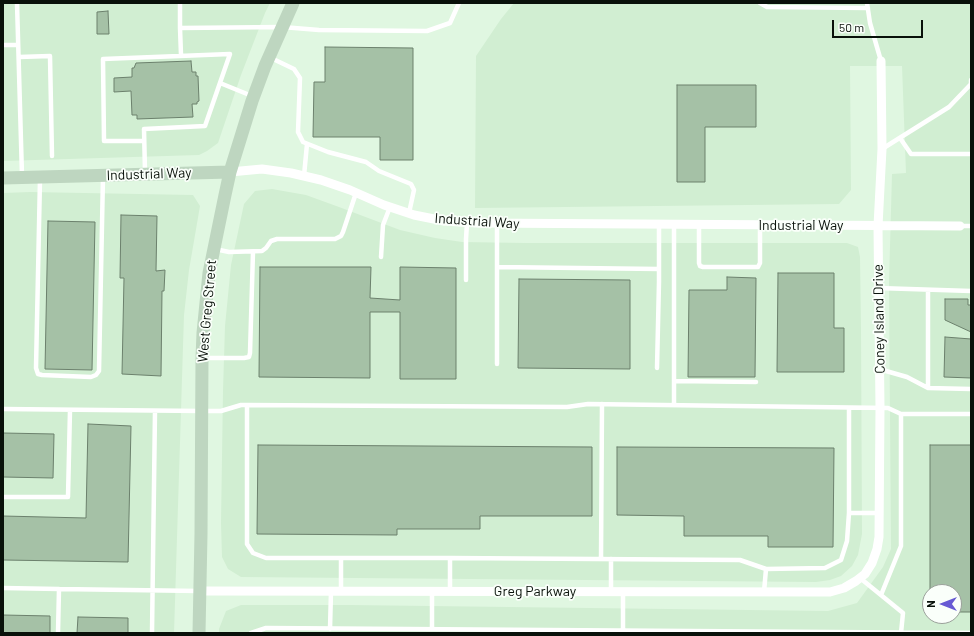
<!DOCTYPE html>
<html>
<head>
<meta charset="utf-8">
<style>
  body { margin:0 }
  #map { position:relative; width:974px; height:636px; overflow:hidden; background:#e0f7e1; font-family:Barlow,sans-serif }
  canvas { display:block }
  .frame { position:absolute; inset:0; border:4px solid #09110a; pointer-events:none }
  .north { position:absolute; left:922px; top:584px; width:40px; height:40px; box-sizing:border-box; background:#fafffa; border:1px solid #9aa09a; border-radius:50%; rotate:270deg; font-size:11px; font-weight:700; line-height:16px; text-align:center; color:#09110a }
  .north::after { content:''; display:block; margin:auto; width:14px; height:18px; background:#675ad3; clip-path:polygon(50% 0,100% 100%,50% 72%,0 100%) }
  .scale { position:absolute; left:832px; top:20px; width:91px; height:18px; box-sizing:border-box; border:2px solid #09110a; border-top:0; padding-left:5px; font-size:12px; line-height:14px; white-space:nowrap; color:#09110a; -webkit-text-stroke:3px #fafffa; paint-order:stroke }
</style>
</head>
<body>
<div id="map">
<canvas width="974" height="636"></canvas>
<div class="frame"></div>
<div class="north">N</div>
<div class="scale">50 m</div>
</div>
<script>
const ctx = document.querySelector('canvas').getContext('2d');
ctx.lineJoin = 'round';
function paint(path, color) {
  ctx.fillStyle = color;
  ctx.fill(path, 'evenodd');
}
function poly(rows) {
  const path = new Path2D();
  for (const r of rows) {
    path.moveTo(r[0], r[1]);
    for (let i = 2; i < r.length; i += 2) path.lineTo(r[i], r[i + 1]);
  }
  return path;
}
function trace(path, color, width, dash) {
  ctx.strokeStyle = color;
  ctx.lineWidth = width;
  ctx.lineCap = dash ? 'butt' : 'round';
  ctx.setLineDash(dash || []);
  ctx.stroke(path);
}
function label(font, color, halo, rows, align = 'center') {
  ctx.font = font + ' Barlow,sans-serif';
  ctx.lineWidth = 3.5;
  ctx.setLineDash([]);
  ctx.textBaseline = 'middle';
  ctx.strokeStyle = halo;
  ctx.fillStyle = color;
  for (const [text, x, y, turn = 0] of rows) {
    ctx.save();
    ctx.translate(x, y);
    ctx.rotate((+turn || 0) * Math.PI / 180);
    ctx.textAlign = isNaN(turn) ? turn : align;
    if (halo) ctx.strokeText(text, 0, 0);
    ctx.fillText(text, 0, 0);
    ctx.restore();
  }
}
const built = poly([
  [3,3,270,3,265,13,241,75,218,143,207,151,199,155,3,161],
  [514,3,971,3,971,633,219,633,219,629,226,611,241,605,350,605,828,611,857,603,883,567,891,549,889,282,892,174,906,173,902,66,850,66,851,190,839,204,475,208,476,56,501,19],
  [930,592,954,592,954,616,930,616],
  [272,189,306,195,339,207,400,230,435,238,462,242,526,243,847,243,858,247,860,257,861,330,862,534,858,555,852,566,841,576,830,580,816,582,241,577,228,569,222,557,221,523,223,391,225,326,231,265,244,204,255,191],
  [30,192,193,195,200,206,189,270,184,315,174,633,3,633,3,193]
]);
const building = poly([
  [108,11,109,34,97,34,97,12,108,11],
  [325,47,413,48,413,160,380,160,380,137,313,137,314,82,325,82,325,47],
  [191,61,192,72,196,72,196,76,198,76,199,101,197,102,197,104,192,104,193,117,137,119,137,115,132,115,131,91,114,92,114,78,132,77,132,68,134,68,136,63,191,61],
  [677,85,756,85,756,127,705,127,705,182,677,182,677,85],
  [121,215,157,216,156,271,165,270,164,291,162,291,161,376,122,374,124,278,120,278,121,215],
  [48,221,95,222,92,370,45,369,48,221],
  [260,267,371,267,370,298,400,300,400,267,456,268,456,379,400,379,400,312,370,312,370,378,259,377,260,267],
  [778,273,834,273,834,328,844,328,844,372,777,372,778,273],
  [727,277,756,278,755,377,688,377,689,290,727,290,727,277],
  [519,279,630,280,630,369,518,368,519,279],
  [945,299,968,299,968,305,971,305,971,332,945,320,945,299],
  [945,337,971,339,971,378,944,377,945,337],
  [88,424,131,426,128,562,3,560,3,516,86,518,88,424],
  [3,433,54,434,53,478,3,477,3,433],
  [258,445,592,447,592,516,480,516,480,529,397,529,397,535,257,534,258,445],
  [930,445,971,445,971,612,954,612,954,592,930,592,930,445],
  [617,447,834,448,833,547,768,547,768,536,684,536,684,516,617,515,617,447],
  [3,615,50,616,50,633,3,633,3,615],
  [78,617,128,618,128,633,77,633,78,617]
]);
const lane = poly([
  [17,3,22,176],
  [180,3,180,28,282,27,319,30,427,31,450,23,459,3],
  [760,3,767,7,868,8],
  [867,3,870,23,881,61],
  [180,28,181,55],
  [3,45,18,45],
  [19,57,50,56,52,156],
  [271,58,294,69,300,78,298,132,303,142,328,152,366,162,379,171,411,184,414,190,409,213],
  [220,83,252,96],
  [900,138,911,154,971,154],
  [144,141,104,141,103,59,230,54,205,126,144,129,145,172],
  [882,149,949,107,971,84,971,80],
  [304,176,307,144],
  [40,179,36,368,38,374,42,375,91,377,96,375,99,371,103,176],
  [497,224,497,364],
  [674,225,674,405],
  [699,225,699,263,700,266,703,267,758,267,760,263,760,225],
  [960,226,971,226],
  [215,249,229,252,262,251,266,248,271,241,277,239,335,239,341,236,343,232,356,193],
  [381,257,383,225,390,207],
  [497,267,659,269],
  [466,280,466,239,467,223],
  [878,288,971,291],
  [928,290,928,388],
  [204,358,244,358,249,357,250,353,253,252],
  [657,368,659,282,659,225],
  [879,369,907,377,928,388,971,389],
  [674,381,756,382],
  [247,405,247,544,253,553,266,558,450,558,740,560,766,569,825,568,841,560,847,541,849,513],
  [849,408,849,513,879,513],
  [3,409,202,411,221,411,241,405,247,405,567,407,588,404,888,408,901,414,901,546,881,595],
  [901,414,971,414],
  [3,497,68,497,70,410],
  [601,559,602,404],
  [611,559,611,591],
  [860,578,903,613,901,633],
  [3,588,59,589],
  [341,591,341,558],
  [432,591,432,629],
  [450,591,450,558],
  [623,591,623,633],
  [764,592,766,569],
  [330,629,331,591],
  [58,633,59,589,199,591],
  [152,633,155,411],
  [251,633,266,628,971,633]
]);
const street = poly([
  [230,172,262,169,291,173,321,180,350,190,384,205,414,215,444,221,477,223,960,226],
  [200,591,830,592,844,588,856,581,865,574,872,563,877,549,879,537,880,408,878,226,882,149,881,61]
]);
const secondary = poly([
  [3,178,230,172],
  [199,633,201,534,202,358,203,333,209,273,225,195,230,172,252,101,265,66,293,3]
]);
const streetNames = [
  ["Industrial Way",149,174,-2],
  ["Industrial Way",477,221,4],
  ["Industrial Way",801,225],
  ["West Greg Street",207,311,-85],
  ["Coney Island Drive",879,319,-91],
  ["Greg Parkway",535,591]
];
paint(built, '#d1eed2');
paint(building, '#a5c1a6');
trace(building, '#6c816d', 1);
trace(lane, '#fff', 4.5);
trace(street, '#fff', 9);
trace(secondary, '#bed6c0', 13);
label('14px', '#09110a', '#fafffa', streetNames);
</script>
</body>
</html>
